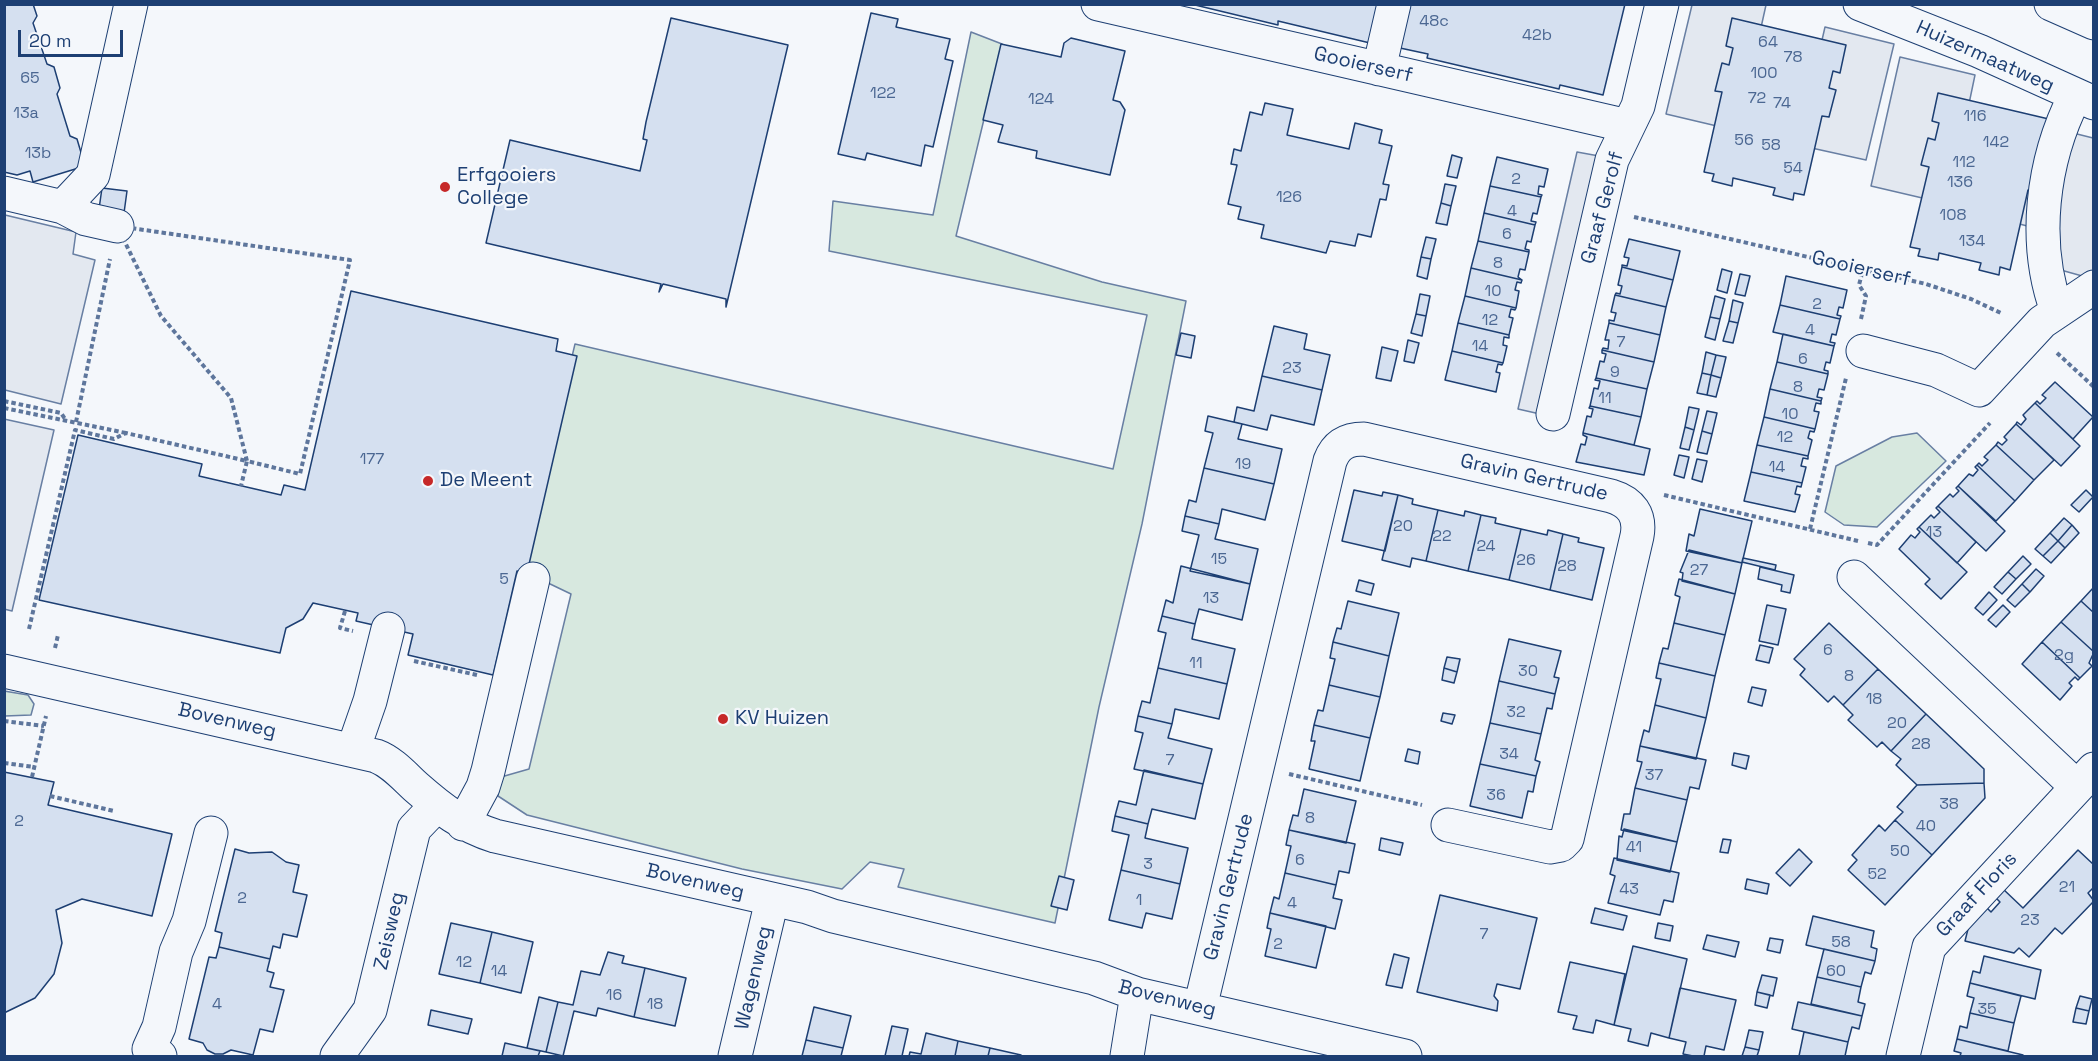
<!DOCTYPE html>
<html>
<head>
<meta charset="utf-8">
<style>
  body { margin:0 }
  #map { position:relative; width:2098px; height:1061px; overflow:hidden; background:#f4f7fb; font-family:"Space Grotesk",sans-serif }
  canvas { display:block }
  .frame { position:absolute; inset:0; border:6px solid #1d3f73; pointer-events:none }
  .scale { position:absolute; left:18px; top:30px; width:105px; height:27px; box-sizing:border-box; border:3px solid #1d3f73; border-top:0; padding-left:8px; font-size:18px; line-height:21px; white-space:nowrap; color:#1d3f73; -webkit-text-stroke:4px #f4f7fb; paint-order:stroke }
</style>
</head>
<body>
<div id="map">
<canvas width="2098" height="1061"></canvas>
<div class="frame"></div>
<div class="scale">20 m</div>
</div>
<script>
const g = document.querySelector('canvas').getContext('2d');
g.lineJoin = 'round';
function fillPath(path, color) { g.fillStyle = color; g.fill(path, 'evenodd'); }
function stroke(path, color, width, dash) { g.strokeStyle = color; g.lineWidth = width; g.lineCap = dash ? 'butt' : 'round'; g.setLineDash(dash || []); g.stroke(path); }
function label(font, color, halo, rows, align = 'center') {
  g.font = font + ' "Space Grotesk",sans-serif'; g.lineWidth = 4.5; g.setLineDash([]); g.textBaseline = 'middle'; g.strokeStyle = halo; g.fillStyle = color; for (const [text, x, y, turn = 0] of rows) {
    g.save(); g.translate(x, y); g.rotate((+turn || 0) * Math.PI / 180); g.textAlign = isNaN(turn) ? turn : align; if (halo) g.strokeText(text, 0, 0); g.fillText(text, 0, 0); g.restore();
  }
}
const green = new Path2D(`
  M971,32L1002,44L956,236L1102,282L1186,301L1142,524L1099,707L1055,923L898,887L904,869L870,862L842,889L742,869L527,815L498,796L501,777L529,769L571,594L521,570L575,344L1113,469L1147,315L829,251L833,201L933,215Z
  M1917,433L1946,461L1877,527L1844,525L1825,512L1836,466L1892,437Z
  M4,691L28,695L34,704L31,715L5,716Z`);
fillPath(green, '#d7e8df');
stroke(green, '#687fa3', 1.5);
const parking = new Path2D(`
  M1692,5H1766L1738,131L1666,114Z
  M1825,27L1894,44L1866,160L1798,145Z
  M1900,57L1975,75L1948,204L1871,186Z
  M2033,123L2093,138V279L2032,262L2031,227L2012,222Z
  M1577,152L1599,156L1540,414L1518,409Z
  M5,215L76,232L73,254L95,260L61,404L5,390Z
  M4,419L54,430L12,611L4,609Z`);
fillPath(parking, '#e3e8f0');
stroke(parking, '#687fa3', 1.5);
const building = new Path2D(`
  M4,4H33L37,16L33,23L47,64L54,67L60,88L57,94L70,136L77,139L85,166L33,182L30,171L17,175L4,172Z
  M1191,4H1379L1370,43L1278,21V25Z
  M1410,4H1625L1603,95L1560,85L1559,89L1427,58L1428,54L1400,48Z
  M871,13L898,19L896,27L950,39L945,59L953,61L933,147L925,145L921,166L867,153L865,160L838,154Z
  M671,18L788,45L726,307V299L663,284L659,292L661,284L486,243L510,140L640,171L647,140L643,139L646,122Z
  M1732,18L1846,45L1840,73L1833,71L1829,88L1836,90L1829,117L1822,116L1804,195L1794,193L1793,200L1773,195L1775,188L1733,178L1732,186L1712,181L1714,174L1704,172L1722,92L1715,91L1722,63L1729,65L1733,48L1726,46Z
  M1071,38L1125,51L1113,100L1120,102L1125,110L1110,175L1036,158L1037,151L998,142L1003,125L983,120L1001,44L1061,57L1064,43Z
  M1938,93L2053,120L2036,192L2028,190L2010,270L2000,267L1999,275L1979,270L1981,263L1939,253L1938,260L1918,256L1920,249L1910,247L1929,167L1921,165L1928,138L1935,140L1939,123L1932,121Z
  M1265,103L1293,109L1287,135L1349,149L1355,123L1382,130L1379,143L1392,146L1383,184L1389,185L1386,200L1380,199L1371,237L1358,234L1355,246L1330,241L1326,253L1261,238L1264,225L1238,219L1241,207L1228,204L1237,165L1231,164L1234,149L1241,151L1250,112L1262,115Z
  M1452,155L1462,158L1457,178L1447,176Z
  M1497,157L1548,169L1544,187L1539,186L1538,194L1542,195L1541,197L1490,186Z
  M1445,184L1456,186L1451,206L1441,203Z
  M1490,186L1541,197L1537,214L1533,213L1531,221L1536,222L1535,225L1484,213Z
  M102,188L127,191L124,213L99,209Z
  M1441,203L1451,206L1447,225L1436,223Z
  M1484,213L1535,225L1531,242L1527,241L1525,249L1529,250V252L1478,241Z
  M1426,237L1436,239L1431,259L1421,257Z
  M1629,239L1680,251L1673,280L1622,267V265L1627,266L1629,258L1624,257Z
  M1478,241L1529,252L1525,270L1520,269L1518,277L1522,280L1471,268Z
  M1421,257L1431,259L1427,279L1417,276Z
  M1622,267L1673,280L1666,307L1615,295L1616,293L1620,294L1622,286L1618,285Z
  M1471,268L1522,280L1521,283L1517,282L1515,290L1519,291L1516,308L1465,296Z
  M1722,269L1732,272L1727,293L1717,290Z
  M1740,274L1750,276L1745,296L1735,294Z
  M1786,276L1847,290L1843,308L1839,307L1837,315L1841,316L1840,319L1780,305Z
  M351,291L558,339L556,351L577,356L527,573L517,571L493,675L408,655L413,634L356,621L358,613L313,603L303,619L286,628L280,653L39,600L78,435L202,464L199,476L281,495L284,485L305,490Z
  M1420,294L1430,296L1426,316L1416,314Z
  M1615,295L1666,307L1660,335L1609,323V320L1614,321L1616,313L1611,312Z
  M1465,296L1516,308L1515,310L1511,309L1509,317L1513,318L1509,335L1458,323Z
  M1715,296L1725,299L1720,319L1710,317Z
  M1733,300L1743,303L1738,323L1729,321Z
  M1780,305L1840,319L1836,335L1832,334L1830,342L1835,343L1834,346L1773,332Z
  M1416,314L1426,316L1422,336L1411,333Z
  M1710,317L1720,319L1715,340L1705,337Z
  M1729,321L1738,323L1733,343L1723,341Z
  M1458,323L1509,335V338L1504,337L1503,345L1507,346L1503,363L1452,351Z
  M1609,323L1660,335L1654,362L1602,350L1603,348L1608,349L1609,340H1605Z
  M1274,326L1307,334L1304,349L1330,355L1322,390L1262,376Z
  M1181,333L1195,336L1191,358L1176,355Z
  M1783,334L1834,346L1830,363L1826,362L1824,370L1828,371V374L1777,362Z
  M1408,340L1419,343L1414,363L1404,361Z
  M1382,347L1398,351L1391,381L1376,378Z
  M1602,350L1654,362L1647,389L1596,378L1600,361L1604,362L1606,354L1602,353Z
  M1452,351L1503,363L1502,365L1498,364L1496,372L1500,373L1496,392L1445,380Z
  M1706,352L1716,355L1711,375L1702,373Z
  M1716,355L1726,357L1721,378L1711,375Z
  M1777,362L1828,374L1824,390L1819,389L1817,397L1822,398L1821,401L1770,389Z
  M1702,373L1711,375L1707,395L1697,393Z
  M1711,375L1721,378L1716,397L1707,395Z
  M1262,376L1322,390L1314,425L1271,415L1267,430L1234,422L1237,407L1254,411Z
  M1596,378L1647,389L1641,417L1590,406L1594,388L1598,389L1600,381L1595,380Z
  M2055,382L2093,417L2073,439L2035,403L2037,401L2040,404L2046,398L2042,395Z
  M1770,389L1821,401V404L1816,403L1814,411L1819,412L1815,429L1764,417Z
  M2035,403L2080,446L2061,466L2016,424L2017,422L2021,425L2026,419L2023,415Z
  M1590,406L1641,417L1634,445L1583,433L1587,416L1591,417L1593,409L1589,408Z
  M1689,407L1699,409L1694,430L1685,427Z
  M1707,411L1717,413L1712,434L1702,431Z
  M1208,416L1242,424L1238,439L1282,449L1274,484L1204,468L1213,433L1205,431Z
  M1764,417L1815,429L1814,432L1810,431L1808,438L1812,440L1808,456L1757,445Z
  M2016,424L2054,460L2034,480L1996,445L1998,442L2002,445L2007,440L2004,437Z
  M1685,427L1694,430L1689,450L1680,448Z
  M1702,431L1712,434L1707,454L1697,452Z
  M1583,433L1650,449L1644,475L1576,462L1581,444L1585,445L1587,437L1583,435Z
  M1757,445L1808,456V459L1803,458L1801,466L1806,467L1802,483L1751,472Z
  M1996,445L2034,480L2015,501L1977,465L1979,463L1982,466L1988,460L1984,457Z
  M1679,455L1689,457L1684,478L1674,475Z
  M1697,459L1707,461L1702,482L1692,479Z
  M1977,465L2015,501L1996,521L1958,486L1969,474L1973,476L1978,470L1975,467Z
  M1204,468L1274,484L1265,520L1222,509L1219,524L1185,516L1189,500L1196,502Z
  M1751,472L1802,483L1801,487L1797,486L1795,494L1800,495L1795,512L1744,501Z
  M1958,486L2005,531L1986,551L1938,506L1950,494L1953,497L1959,491L1956,488Z
  M1354,490L1382,496L1383,492L1398,495L1385,551L1342,541Z
  M2086,490L2093,497L2079,512L2071,505Z
  M1398,495L1413,499L1412,504L1438,510L1426,561L1412,558L1410,567L1382,560Z
  M1938,506L1976,542L1957,563L1919,527L1931,515L1934,518L1940,512L1936,508Z
  M1700,509L1752,521L1742,563L1686,551L1689,534L1694,536Z
  M1438,510L1464,516L1465,511L1481,515L1468,571L1426,561Z
  M1481,515L1496,518L1495,523L1521,529L1509,580L1468,571Z
  M1185,516L1219,524L1215,539L1258,549L1250,584L1190,571L1199,535L1182,531Z
  M2064,518L2072,525L2058,541L2050,533Z
  M2072,525L2079,533L2065,548L2058,541Z
  M1919,527L1967,572L1941,599L1925,584L1930,579L1899,549L1911,535L1915,538L1920,532L1917,529Z
  M1521,529L1547,535L1548,530L1563,534L1550,590L1509,580Z
  M2050,533L2058,541L2043,556L2035,549Z
  M1563,534L1579,538L1578,542L1604,548L1592,600L1550,590Z
  M2058,541L2065,548L2051,563L2043,556Z
  M1689,550L1742,563L1735,594L1682,581L1683,573L1680,572Z
  M2023,556L2031,564L2016,579L2008,572Z
  M1743,558L1776,565L1775,570L1742,562Z
  M1181,566L1250,584L1242,620L1199,609L1195,624L1162,616L1166,600L1173,603Z
  M1760,567L1794,575L1790,593L1781,591L1782,585L1758,579Z
  M2036,569L2044,576L2030,592L2022,584Z
  M2008,572L2016,579L2002,594L1994,587Z
  M1679,579L1735,594L1725,635L1674,623L1680,597L1675,595Z
  M1359,580L1374,584L1371,595L1356,591Z
  M2022,584L2030,592L2015,607L2007,600Z
  M2094,587V613L2081,601Z
  M1989,592L1997,600L1983,615L1975,608Z
  M1348,601L1399,613L1389,656L1333,642L1337,628L1341,629Z
  M2081,601L2094,613V652L2061,622Z
  M1767,605L1786,609L1778,645L1759,641Z
  M2003,605L2010,612L1996,627L1988,620Z
  M1162,616L1195,624L1192,639L1235,649L1227,684L1158,668L1166,633L1158,631Z
  M2061,622L2094,652L2089,663L2092,666L2080,678L2042,642Z
  M1674,623L1725,635L1715,676L1659,663L1663,648L1668,649Z
  M1829,623L1878,669L1843,705L1834,696L1828,702L1800,675L1805,669L1794,659Z
  M1509,639L1561,651L1554,677L1559,678L1555,694L1499,681Z
  M1333,642L1389,656L1380,697L1329,685L1335,659L1330,658Z
  M2042,642L2080,678L2078,680L2075,677L2069,683L2072,686L2060,700L2022,664Z
  M1760,645L1773,648L1769,663L1756,660Z
  M1447,657L1460,659L1457,672L1444,668Z
  M1659,663L1715,676L1706,718L1655,705L1661,679L1656,678Z
  M1158,668L1227,684L1219,719L1175,709L1172,724L1138,716L1142,701L1150,703Z
  M1444,668L1457,672L1454,683L1442,680Z
  M1878,669L1926,714L1891,751L1882,742L1877,747L1848,720L1853,715L1843,705Z
  M1499,681L1555,694L1552,709L1547,708L1541,734L1490,723Z
  M1329,685L1380,697L1370,738L1314,725L1318,710L1323,711Z
  M1752,687L1766,690L1762,706L1748,702Z
  M1655,705L1706,718L1696,759L1640,746L1644,730L1649,732Z
  M1443,713L1455,715L1452,724L1441,721Z
  M1926,714L1984,769V783L1917,785L1896,765L1901,759L1891,751Z
  M1138,716L1172,724L1168,738L1212,749L1203,784L1134,769L1143,733L1135,731Z
  M1490,723L1541,734L1535,760L1540,762L1536,776L1480,764Z
  M1314,725L1370,738L1360,781L1309,769L1315,741H1311Z
  M1640,746L1706,760L1699,789L1690,787L1687,800L1635,788L1642,762L1637,761Z
  M1408,749L1420,752L1418,764L1405,761Z
  M1734,753L1749,756L1746,769L1732,765Z
  M1480,764L1536,776L1533,792L1528,791L1522,818L1470,806Z
  M1144,770L1203,784L1195,819L1152,809L1148,824L1115,816L1119,801L1136,805Z
  M4,772L54,782L48,805L172,834L152,916L82,899L56,910L62,943L54,974L35,998L4,1013Z
  M1984,783L1985,798L1932,855L1895,820L1903,812L1897,807L1917,785Z
  M1635,788L1687,800L1677,842L1621,830L1624,814H1630Z
  M1304,789L1356,801L1346,843L1289,830L1293,815L1298,816Z
  M1115,816L1148,824L1145,838L1188,848L1180,884L1121,870L1129,835L1112,831Z
  M1895,820L1932,855L1885,905L1848,870L1857,860L1852,855L1879,825L1885,831Z
  M1624,829L1677,842L1670,872L1617,860L1619,836L1622,837Z
  M1289,830L1355,844L1349,873L1339,871L1336,885L1285,873L1291,846L1286,845Z
  M1381,838L1403,843L1400,855L1379,850Z
  M1723,839L1731,840L1728,853L1720,852Z
  M235,849L249,853L272,852L286,862L299,865L293,892L307,895L297,937L283,934L280,948L273,946L270,959L219,947L222,933L215,931Z
  M1799,849L1812,862L1790,886L1776,873Z
  M2078,850L2094,865V887L2088,893L2094,901L2062,934L2055,928L2029,957L2019,948L2014,953L1965,941L1970,921L1985,906L1991,912L2000,902L1994,896L2002,888L2023,908Z
  M1614,858L1679,873L1673,902L1664,900L1660,915L1608,903L1615,876L1610,874Z
  M1121,870L1180,884L1172,919L1146,913L1142,928L1109,920Z
  M1285,873L1336,885L1333,898L1342,900L1335,929L1270,913L1274,897L1279,899Z
  M1059,876L1074,880L1067,910L1051,906Z
  M1747,879L1769,884L1767,894L1745,889Z
  M1440,895L1537,918L1520,989L1497,984L1494,996L1498,1001L1497,1011L1417,992Z
  M1595,908L1627,916L1623,930L1591,923Z
  M1270,913L1326,926L1316,968L1265,956L1271,929L1267,928Z
  M1813,916L1874,931L1871,947L1877,949L1875,961L1806,945Z
  M451,923L492,932L480,983L439,974Z
  M1658,923L1673,926L1670,941L1655,938Z
  M492,932L533,942L521,993L480,983Z
  M1707,935L1739,942L1735,957L1703,949Z
  M1770,938L1783,940L1780,953L1767,950Z
  M1633,946L1687,959L1669,1038L1651,1033L1648,1046L1628,1041L1631,1029L1614,1025Z
  M219,947L270,959L267,971L274,973L270,987L284,990L273,1032L260,1029L253,1055L231,1050L223,1054H215L207,1050L203,1043L189,1039L209,957L216,958Z
  M1824,949L1875,961L1871,974L1865,972L1861,987L1817,977Z
  M608,952L624,956L622,963L645,968L634,1017L598,1008L596,1016L574,1011L563,1056L546,1052L558,1002L573,1005L581,971L600,975Z
  M1394,954L1409,958L1402,988L1386,985Z
  M1984,956L2041,970L2035,999L1970,983L1973,971L1980,973Z
  M1570,962L1625,974L1614,1025L1596,1020L1593,1033L1573,1029L1577,1016L1558,1012Z
  M645,968L686,978L675,1026L634,1017Z
  M1762,975L1777,978L1773,996L1757,992Z
  M1817,977L1861,987L1858,1002L1865,1004L1862,1016L1811,1004Z
  M1970,983L2021,996L2014,1023L1970,1013L1974,998L1967,996Z
  M1680,988L1736,1000L1724,1050L1706,1046L1704,1056H1693L1683,1054L1686,1042L1669,1038Z
  M1757,992L1770,995L1767,1008L1755,1005Z
  M2080,996L2092,999L2089,1011L2076,1008Z
  M539,997L558,1002L546,1052L527,1048Z
  M1798,1002L1862,1016L1859,1029L1852,1027L1848,1042L1792,1029Z
  M814,1007L851,1016L843,1048L806,1040Z
  M2076,1008L2089,1011L2086,1024L2073,1022Z
  M431,1010L472,1019L468,1034L428,1025Z
  M1970,1013L2014,1023L2008,1051L1957,1039L1960,1026L1967,1028Z
  M892,1026L908,1029L902,1056H885Z
  M1749,1030L1763,1032L1759,1050L1745,1047Z
  M1804,1032L1848,1042L1845,1056H1799Z
  M926,1033L958,1041L955,1056H909L910,1052L921,1054Z
  M1957,1039L2023,1055V1056H1960L1961,1053L1954,1051Z
  M806,1040L843,1048L841,1056H802Z
  M958,1041L990,1048L988,1056H955Z
  M505,1043L540,1051L538,1056H502Z
  M1745,1047L1759,1050L1757,1056H1742Z
  M990,1048L1021,1055V1056H988Z`);
fillPath(building, '#d5e0f0');
stroke(building, '#1d3f73', 1.5);
const minor = new Path2D(`
  M1098,4L1628,126
  M1860,4L1979,51L2094,103
  M1379,69L1394,4
  M4,193L63,207L93,175L131,4
  M63,207L86,219L117,226
  M2057,311C2032,242 2042,161 2075,96
  M1863,351L1936,370L1979,390L2042,322L2094,287
  M1553,414L1612,160L1638,106L1662,4
  M1854,577L2077,787
  M4,671L376,756C392,762 404,776 416,787C441,809 463,826 495,836L807,907L833,916L1094,978L1137,994L1405,1056
  M353,750L370,701L388,629
  M463,824L483,787L488,771L533,579
  M1200,1008L1330,461C1336,445 1346,439 1364,439L1611,496C1631,502 1641,515 1637,536L1567,839L1561,845L1550,847L1448,825
  M160,1056L149,1049L159,1027L176,952L189,921L211,833
  M337,1056L370,1010L414,829L437,805
  M735,1056L772,900
  M1127,1056L1137,994
  M1903,1056L1929,947L2094,769`);
const major = new Path2D(`
  M2051,4L2094,23`);
stroke(minor, '#1d3f73', 35);
stroke(major, '#1d3f73', 35);
stroke(new Path2D(`
  M1634,217L1926,284L1971,299L2003,314
  M117,226L350,260L300,474L247,461L231,398L161,316Z
  M1861,319L1866,296L1859,285L1863,270
  M2057,353L2094,387
  M4,401L61,413L65,419
  M4,408L126,433
  M76,422L110,259
  M1664,495L1858,541
  M1810,529L1846,378
  M1868,543L1877,545L1990,423
  M345,611L340,628L353,631
  M29,629L75,430L114,439L126,433L247,461L241,486
  M55,648L58,635
  M414,661L477,675
  M4,721L44,726
  M4,763L34,767
  M1289,774L1422,805
  M32,777L46,716
  M50,796L114,811`), '#5e769c', 4, [4.5, 3]);
stroke(minor, '#f4f7fb', 33);
stroke(major, '#f4f7fb', 33);
for (const [x, y, r, color] of [
  [445,187,6,"#c62828"],
  [428,481,6,"#c62828"],
  [723,719,6,"#c62828"]
]) { const dot = new Path2D(); dot.arc(x, y, r, 0, 2 * Math.PI); g.fillStyle = color; g.fill(dot); stroke(dot, '#f4f7fb', 2); }
label('16px', '#4b6792', null, [
  ["48c",1434,22],
  ["42b",1537,36],
  ["64",1768,43],
  ["78",1793,58],
  ["100",1764,74],
  ["65",30,79],
  ["122",883,94],
  ["72",1757,99],
  ["124",1041,100],
  ["74",1782,104],
  ["13a",26,114],
  ["116",1975,117],
  ["56",1744,141],
  ["142",1996,143],
  ["58",1771,146],
  ["13b",38,154],
  ["112",1964,163],
  ["54",1793,169],
  ["2",1516,180],
  ["136",1960,183],
  ["126",1289,198],
  ["4",1512,212],
  ["108",1953,216],
  ["6",1507,235],
  ["134",1972,242],
  ["8",1498,264],
  ["10",1493,292],
  ["2",1817,305],
  ["12",1490,321],
  ["4",1810,331],
  ["7",1621,343],
  ["14",1480,347],
  ["6",1803,360],
  ["23",1292,369],
  ["9",1615,373],
  ["8",1798,388],
  ["11",1605,399],
  ["10",1790,415],
  ["12",1785,438],
  ["177",372,460],
  ["19",1243,465],
  ["14",1777,468],
  ["20",1403,527],
  ["13",1934,533],
  ["22",1442,537],
  ["24",1486,547],
  ["15",1219,560],
  ["26",1526,561],
  ["28",1567,567],
  ["27",1699,571],
  ["5",504,580],
  ["13",1211,599],
  ["6",1828,651],
  ["2g",2064,656],
  ["11",1196,664],
  ["30",1528,672],
  ["8",1849,677],
  ["18",1874,700],
  ["32",1516,713],
  ["20",1897,724],
  ["28",1921,745],
  ["34",1509,755],
  ["7",1170,761],
  ["37",1654,776],
  ["36",1496,796],
  ["38",1949,805],
  ["8",1310,819],
  ["2",19,822],
  ["40",1926,827],
  ["41",1634,848],
  ["50",1900,852],
  ["6",1300,861],
  ["3",1148,865],
  ["52",1877,875],
  ["21",2067,888],
  ["43",1629,890],
  ["2",242,899],
  ["1",1139,901],
  ["4",1292,904],
  ["23",2030,921],
  ["7",1484,935],
  ["58",1841,943],
  ["2",1278,945],
  ["12",464,963],
  ["14",499,972],
  ["60",1836,972],
  ["16",614,996],
  ["4",217,1005],
  ["18",655,1005],
  ["35",1987,1010]
]);
label('20px', '#1d3f73', '#f4f7fb', [
  ["Huizermaatweg",1985,57,24],
  ["Gooierserf",1363,65,13],
  ["Graaf Gerolf",1603,208,-75],
  ["Gooierserf",1861,269,13],
  ["Gravin Gertrude",1534,478,13],
  ["Bovenweg",227,721,13],
  ["Bovenweg",695,882,13],
  ["Gravin Gertrude",1229,887,-76],
  ["Graaf Floris",1977,895,-47],
  ["Zeisweg",390,931,-77],
  ["Wagenweg",754,978,-77],
  ["Bovenweg",1167,999,14]
]);
label('20px', '#1d3f73', '#f4f7fb', [
  ["Erfgooiers",457,176],
  ["College",457,199],
  ["De Meent",440,481],
  ["KV Huizen",735,719]
], 'left');
</script>
</body>
</html>
